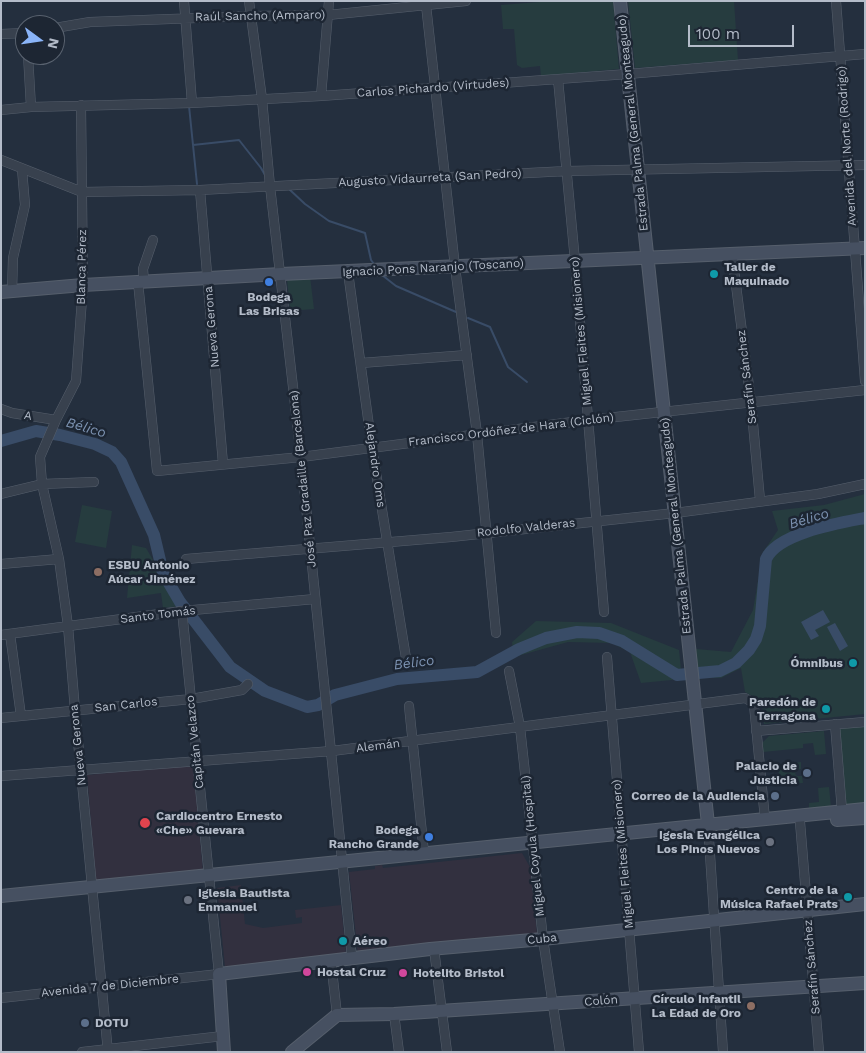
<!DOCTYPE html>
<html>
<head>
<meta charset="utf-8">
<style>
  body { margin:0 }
  #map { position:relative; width:866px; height:1053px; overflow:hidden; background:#242f3e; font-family:"Work Sans",sans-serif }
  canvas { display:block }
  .frame { position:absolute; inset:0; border:2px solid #b4bcc9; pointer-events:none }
  .north { position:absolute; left:15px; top:15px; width:50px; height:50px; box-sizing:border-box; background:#1d2633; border:1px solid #59626f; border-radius:50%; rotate:104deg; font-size:14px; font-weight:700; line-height:20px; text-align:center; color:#b4bcc9 }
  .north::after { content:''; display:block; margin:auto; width:18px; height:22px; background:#8ab4f8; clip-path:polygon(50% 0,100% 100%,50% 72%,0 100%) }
  .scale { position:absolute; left:688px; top:25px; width:106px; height:22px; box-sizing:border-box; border:2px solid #b4bcc9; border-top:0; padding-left:6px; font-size:15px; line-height:18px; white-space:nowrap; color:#b4bcc9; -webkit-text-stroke:4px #1d2633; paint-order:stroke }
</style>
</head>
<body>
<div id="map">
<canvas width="866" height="1053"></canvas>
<div class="frame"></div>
<div class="north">N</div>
<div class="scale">100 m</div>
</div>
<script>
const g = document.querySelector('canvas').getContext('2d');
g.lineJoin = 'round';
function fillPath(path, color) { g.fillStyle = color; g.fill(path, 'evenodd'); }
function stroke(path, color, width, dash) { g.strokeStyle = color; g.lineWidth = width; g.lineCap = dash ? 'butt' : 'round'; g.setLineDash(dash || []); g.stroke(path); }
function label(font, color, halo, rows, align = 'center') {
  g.font = font + ' "Work Sans",sans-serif'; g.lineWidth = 5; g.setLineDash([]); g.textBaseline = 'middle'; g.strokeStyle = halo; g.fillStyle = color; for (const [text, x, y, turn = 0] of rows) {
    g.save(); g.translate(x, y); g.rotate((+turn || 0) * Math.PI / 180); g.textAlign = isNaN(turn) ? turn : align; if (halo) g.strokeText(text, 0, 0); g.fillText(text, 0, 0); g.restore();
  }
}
fillPath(new Path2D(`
  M193,765L203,871L96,882L87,775Z
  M522,853L530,867L537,934L358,955L349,872L375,869V866L382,865L383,868Z
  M241,885L245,924L263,928L302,923V917L296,918L295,910L341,905L346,954L225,967L217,888Z`), '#32303f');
fillPath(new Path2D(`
  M552,1H613L619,69L541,76L540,66L522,68L517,65L514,29H503L501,5Z
  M628,1H734L738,60L635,68Z
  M310,276L314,309L290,311L287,279Z
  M865,494V714L764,724L761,701L745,692L741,668L721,678L698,677L696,649L731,652L753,610L763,552L778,530L772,511L824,505Z
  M82,505L112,511L106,548L75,542Z
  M132,545L146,548L180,606L163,608L161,593L127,598Z
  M536,621L611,623L679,650L682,679L641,683L630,652L612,643L568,642L514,657L512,642Z
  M865,724V807L846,808L838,727Z
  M824,731L826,754L815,755L813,743L803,744V748L763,752L762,743L769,736Z
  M801,762V769L797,770L795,774L797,776H802L803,783L780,785L778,765Z
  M829,787L831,807L809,809V803L819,802L818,788Z`), '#263c3f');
fillPath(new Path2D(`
  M823,610L830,622L815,630L819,636L811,640L801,622Z
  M835,623L848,646L840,651L827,627Z`), '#394c67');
stroke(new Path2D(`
  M189,106L197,184
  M193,145L239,140L261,168L265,175
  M289,189L305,204L329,221L365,233L371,260L374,264
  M382,275L396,286L456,312
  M468,318L490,327L508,367L527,382`), '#394c67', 2);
stroke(new Path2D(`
  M1,441L36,431L60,435L95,444L112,452L121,462L154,535L163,573L180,602L230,667L265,691L307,707L318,705L335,695L397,679L477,672L519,649L546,638L577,632L599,633L622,641L677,675L720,671L736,663L749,650L756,639L760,626L766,559C778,533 839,523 865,518`), '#394c67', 12);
const street = new Path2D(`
  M184,1L192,103
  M249,1L262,99L270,186L301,457L352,958
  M836,1L865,381
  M426,5L455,267L477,434L496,633
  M55,28L90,22L251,16L328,15L466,1
  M1,34L25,33
  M28,55L31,107
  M558,79L575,261L604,612
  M321,96L329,1
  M81,105L83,285L76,381L56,420L40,457L42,484L59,559L68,626L75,710L108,1052
  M1,110L31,107L192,103L321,96L628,74L865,54
  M1,160L82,192L200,190L567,171L865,165
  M200,190L223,464
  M732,254L751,402L760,500
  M348,272L372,448L406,658
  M138,282L157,471L301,457L588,420L865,390
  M144,282L143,269L153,240
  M12,292L13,258L25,205L22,169
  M361,363L467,355
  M1,409L12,413L56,420
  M1,494L42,484L94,482
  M186,559L451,537L675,513L818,494L865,484
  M1,564L59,559
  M10,634L21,716
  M1,635L182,611L315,599
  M607,657L639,1052
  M509,671L520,727L543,939L560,1052
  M409,706L424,853
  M1,718L191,699L242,690L248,684
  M835,724L842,811
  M756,731L865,722
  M1,776L332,751L745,698L752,702L754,705L765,819
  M800,822L819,1052
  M708,824L723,1052
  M434,949L447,1052
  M331,961L337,1015
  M1,998L219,974L182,611
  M394,1014L399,1052
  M82,1052L223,1036`);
const secondary = new Path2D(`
  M620,1L708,824
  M1,292L83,285L281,274L865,248
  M837,820L865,818
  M1,896L865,809
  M224,1052L219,974L430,949L543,939L865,904
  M292,1052L337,1015L394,1014L865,983`);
stroke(street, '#565f6c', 10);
stroke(secondary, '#565f6c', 14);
stroke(street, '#38414e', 9);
stroke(secondary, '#465061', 12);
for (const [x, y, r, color] of [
  [714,274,5,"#0f9aa8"],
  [269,282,5,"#3f7fe0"],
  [98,572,5,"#8d6e63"],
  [853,663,5,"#0f9aa8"],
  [826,709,5,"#0f9aa8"],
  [807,773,5,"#5c6f8a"],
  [775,796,5,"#5c6f8a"],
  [145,823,6,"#e0444e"],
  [429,837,5,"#3f7fe0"],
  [770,842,5,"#6b7280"],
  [848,897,5,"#0f9aa8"],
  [188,900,5,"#6b7280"],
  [343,941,5,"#0f9aa8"],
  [307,972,5,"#d1479c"],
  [403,973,5,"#d1479c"],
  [751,1006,5,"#8d6e63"],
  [85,1023,5,"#5c6f8a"]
]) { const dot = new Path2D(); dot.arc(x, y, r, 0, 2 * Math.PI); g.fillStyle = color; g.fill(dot); stroke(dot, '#1d2633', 2); }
label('12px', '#b4bcc9', '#1d2633', [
  ["Raúl Sancho (Amparo)",260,16,-1],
  ["Carlos Pichardo (Virtudes)",433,88,-4],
  ["Estrada Palma (General Monteagudo)",633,123,-96],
  ["Avenida del Norte (Rodrigo)",847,146,-94],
  ["Augusto Vidaurreta (San Pedro)",430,178,-3],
  ["Blanca Pérez",82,267,-89],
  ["Ignacio Pons Naranjo (Toscano)",433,268,-3],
  ["Nueva Gerona",212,327,-95],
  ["Miguel Fleites (Misionero)",581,331,-95],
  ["Serafín Sánchez",747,377,-97],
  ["A",28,416,9],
  ["Francisco Ordóñez de Hara (Ciclón)",511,430,-7],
  ["Alejandro Oms",375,465,82],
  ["José Paz Gradaille (Barcelona)",303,479,-96],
  ["Estrada Palma (General Monteagudo)",676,526,-96],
  ["Rodolfo Valderas",526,528,-6],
  ["Santo Tomás",158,615,-7],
  ["San Carlos",126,705,-6],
  ["Capitán Velazco",195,742,-96],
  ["Nueva Gerona",78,745,-96],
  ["Alemán",378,746,-7],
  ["Miguel Coyula (Hospital)",533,846,-96],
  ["Miguel Fleites (Misionero)",623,854,-95],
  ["Cuba",542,939,-6],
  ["Serafín Sánchez",812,967,-95],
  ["Avenida 7 de Diciembre",110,986,-6],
  ["Colón",601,1001,-4]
]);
label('bold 12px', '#b4bcc9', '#1d2633', [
  ["Taller de",724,267],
  ["Maquinado",724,281],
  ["Bodega",269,297,"center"],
  ["Las Brisas",269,311,"center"],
  ["ESBU Antonio",108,565],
  ["Aúcar Jiménez",108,579],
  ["Ómnibus",843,663,"right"],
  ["Paredón de",816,702,"right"],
  ["Terragona",816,716,"right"],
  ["Palacio de",797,766,"right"],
  ["Justicia",797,780,"right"],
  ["Correo de la Audiencia",765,796,"right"],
  ["Cardiocentro Ernesto",156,816],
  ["«Che» Guevara",156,830],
  ["Bodega",419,830,"right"],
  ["Rancho Grande",419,844,"right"],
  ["Igesia Evangélica",760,835,"right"],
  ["Los Pinos Nuevos",760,849,"right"],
  ["Centro de la",838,890,"right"],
  ["Música Rafael Prats",838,904,"right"],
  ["Iglesia Bautista",198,893],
  ["Enmanuel",198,907],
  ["Aéreo",353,941],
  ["Hostal Cruz",317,972],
  ["Hotelito Bristol",413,973],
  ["Círculo Infantil",741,999,"right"],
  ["La Edad de Oro",741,1013,"right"],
  ["DOTU",95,1023]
], 'left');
label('italic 14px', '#7c92b1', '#1d2633', [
  ["Bélico",86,428,16],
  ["Bélico",809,519,-17],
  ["Bélico",414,663,-7]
]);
</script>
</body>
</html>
